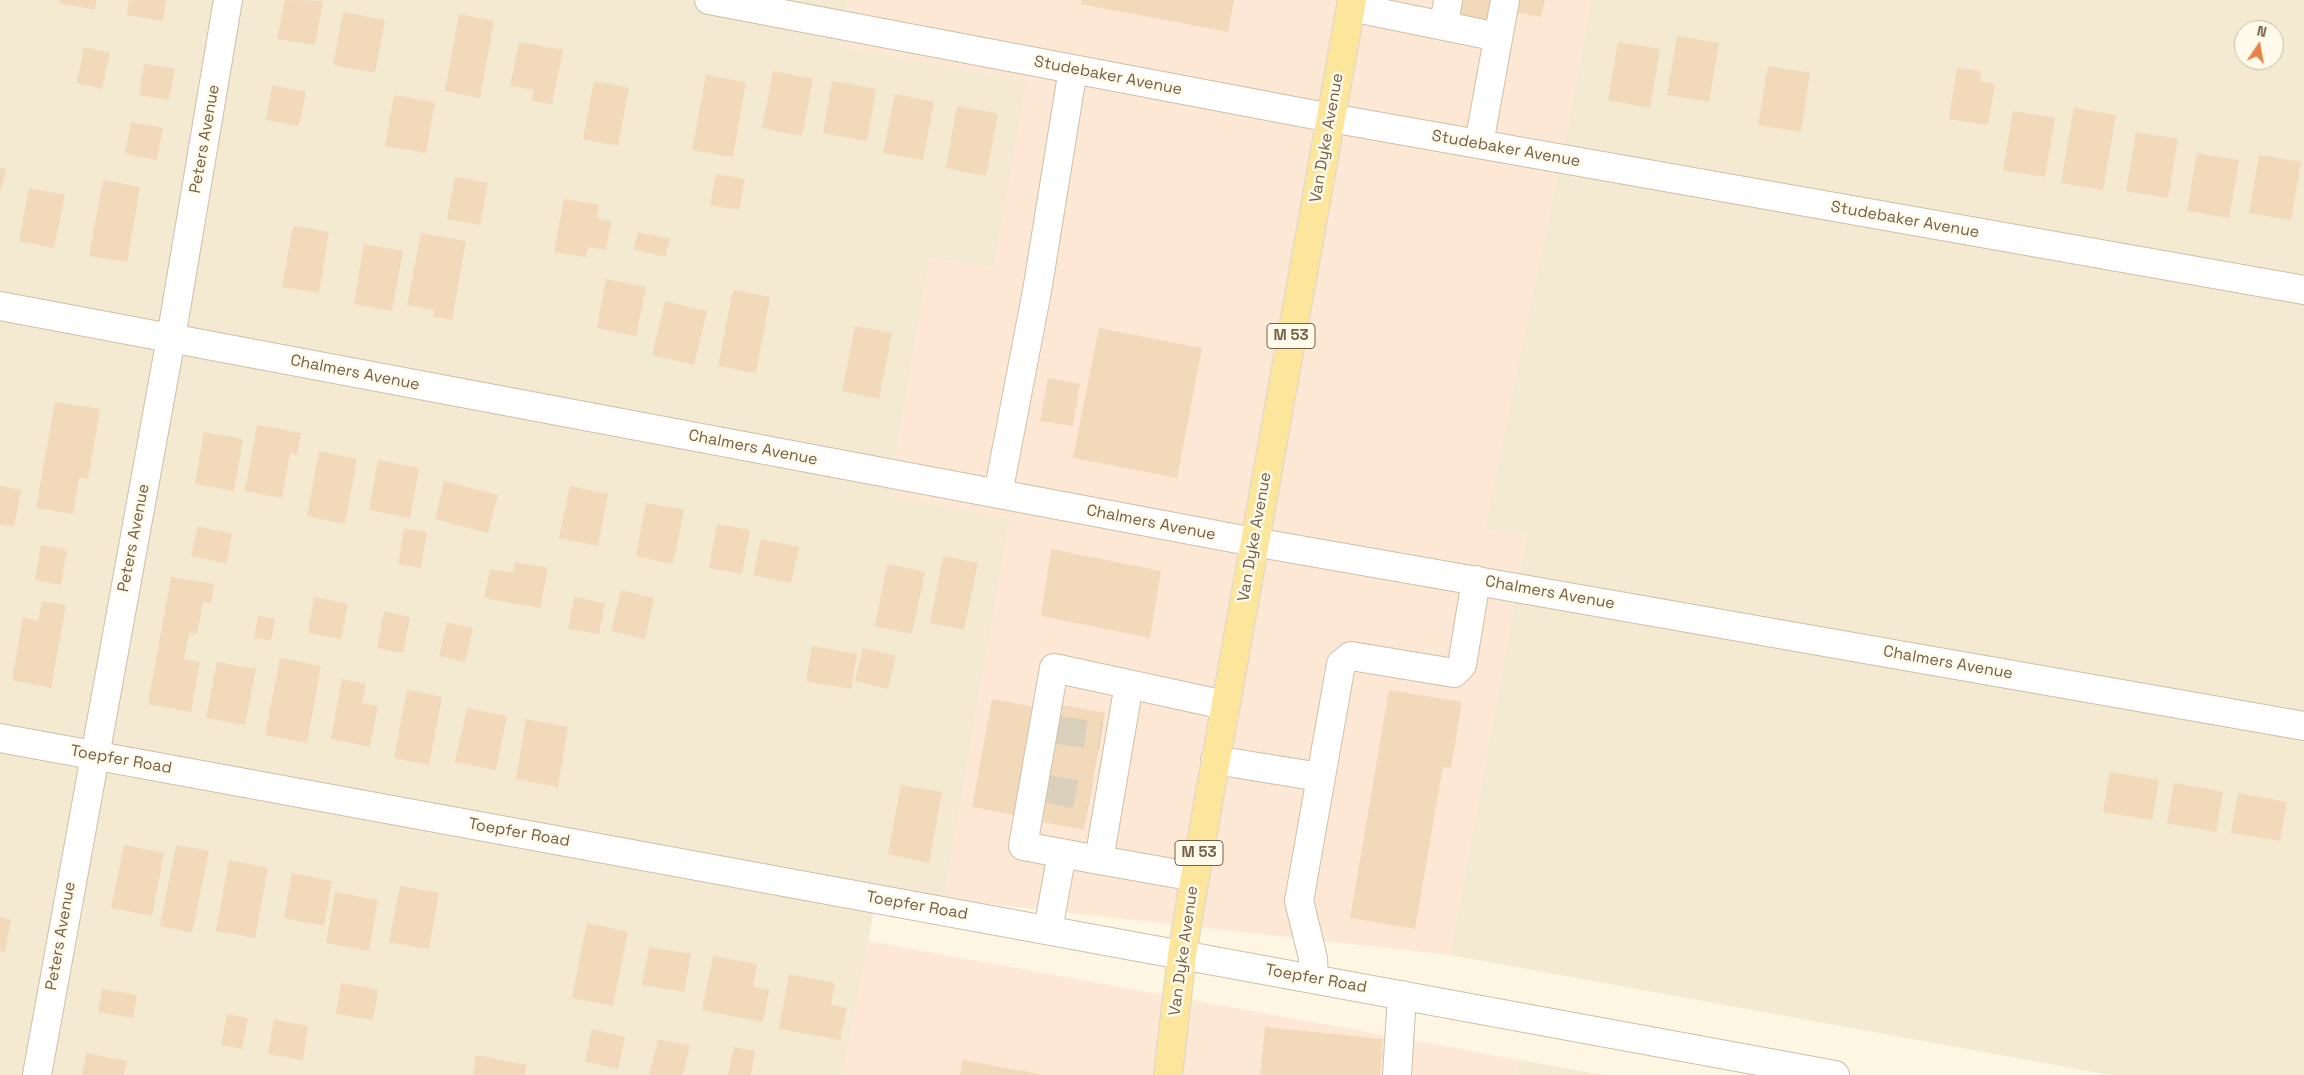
<!DOCTYPE html>
<html>
<head>
<meta charset="utf-8">
<style>
  body { margin:0 }
  #map { position:relative; width:2304px; height:1075px; overflow:hidden; background:#fcf6e3; font-family:"Space Grotesk",sans-serif }
  canvas { display:block }
  .north { position:absolute; left:2234px; top:20px; width:50px; height:50px; box-sizing:border-box; background:#fffae9; border:1px solid #c7bca9; border-radius:50%; rotate:12deg; font-size:14px; font-weight:700; line-height:20px; text-align:center; color:#745f49 }
  .north::after { content:''; display:block; margin:auto; width:18px; height:22px; background:#e68447; clip-path:polygon(50% 0,100% 100%,50% 72%,0 100%) }
</style>
</head>
<body>
<div id="map">
<canvas width="2304" height="1075"></canvas>
<div class="north">N</div>
</div>
<script>
const g = document.querySelector('canvas').getContext('2d');
g.lineJoin = 'round';
function fillPath(path, color) { g.fillStyle = color; g.fill(path, 'evenodd'); }
function stroke(path, color, width, dash) { g.strokeStyle = color; g.lineWidth = width; g.lineCap = dash ? 'butt' : 'round'; g.setLineDash(dash || []); g.stroke(path); }
function label(font, color, halo, rows, align = 'center') {
  g.font = font + ' "Space Grotesk",sans-serif'; g.lineWidth = 5; g.setLineDash([]); g.textBaseline = 'middle'; g.strokeStyle = halo; g.fillStyle = color; for (const [text, x, y, turn = 0] of rows) {
    g.save(); g.translate(x, y); g.rotate((+turn || 0) * Math.PI / 180); g.textAlign = isNaN(turn) ? turn : align; if (halo) g.strokeText(text, 0, 0); g.fillText(text, 0, 0); g.restore();
  }
}
fillPath(new Path2D(`
  M0,0H848L840,46L1027,81L994,268L930,258L889,495L1010,519L944,899L878,888L843,1075H0Z
  M1591,0H2304V1075H2110L1450,955L1527,535L1484,529L1569,121ZM2244,30H2274V60H2244Z
  M1520,1060L1603,1075H1516Z`), '#f4e9d1');
fillPath(new Path2D(`
  M848,0H1591L1569,121L1485,529L1527,535L1450,955L944,899L1010,519L889,496L930,258L994,268L1026,81L840,46Z
  M868,941L1520,1060L1516,1075H843Z`), '#fde8d6');
fillPath(new Path2D(`
  M60,0H96L95,10L59,3Z
  M129,0H166L163,21L127,15Z
  M285,0L323,1L315,45L277,39Z
  M1082,0H1234L1228,32L1081,4Z
  M1457,0H1496L1490,30L1452,22Z
  M1512,0H1545L1541,17L1510,11Z
  M343,12L385,20L375,73L333,65Z
  M459,14L494,21L480,98L445,91Z
  M1677,36L1719,43L1709,102L1667,95Z
  M519,42L563,50L552,104L532,101L534,90L510,86Z
  M1618,42L1660,49L1650,108L1608,100Z
  M84,47L110,53L102,89L77,83Z
  M144,64L175,69L169,100L139,95Z
  M1768,66L1810,73L1801,132L1758,125Z
  M1957,68L1981,71L1980,81L1995,84L1988,125L1949,119Z
  M773,71L813,79L802,136L762,128Z
  M706,75L746,82L733,157L692,150Z
  M594,81L629,88L618,146L583,139Z
  M832,81L876,89L867,141L823,133Z
  M272,85L306,92L299,126L266,120Z
  M895,94L934,102L923,160L883,153Z
  M394,95L435,102L426,153L385,146Z
  M957,106L998,114L986,176L946,168Z
  M2074,108L2116,115L2103,190L2061,183Z
  M2013,111L2055,118L2045,177L2003,170Z
  M131,122L163,128L157,160L125,154Z
  M2136,132L2178,139L2168,198L2126,191Z
  M2197,153L2239,160L2229,218L2187,211Z
  M2259,155L2301,162L2291,220L2249,213Z
  M0,168L6,169L1,190H0Z
  M716,174L745,179L739,210L710,205Z
  M455,177L488,183L480,225L447,219Z
  M103,180L140,187L127,262L89,256Z
  M29,188L65,195L54,248L19,241Z
  M564,199L599,205L597,218L611,221L606,250L588,247L586,257L554,252Z
  M293,226L329,232L319,293L282,287Z
  M638,232L670,239L665,257L634,249Z
  M421,233L466,241L452,320L433,317L435,310L407,305Z
  M364,244L403,251L392,311L354,304Z
  M606,279L646,287L636,336L597,328Z
  M733,290L770,297L756,373L718,366Z
  M665,301L707,311L694,365L652,355Z
  M855,326L892,333L879,399L842,391Z
  M1099,328L1202,348L1177,478L1073,458Z
  M1048,378L1080,384L1073,426L1040,421Z
  M55,402L100,409L88,479L79,478L73,514L36,508Z
  M257,425L301,433L297,455L290,453L282,498L245,491Z
  M204,432L243,439L234,491L195,484Z
  M319,451L357,459L345,524L307,516Z
  M378,460L419,468L410,518L369,510Z
  M444,481L498,495L488,533L435,519Z
  M0,486L21,490L14,527L0,524Z
  M570,486L608,494L598,546L559,538Z
  M646,503L684,510L673,564L636,556Z
  M717,524L750,530L742,574L709,568Z
  M198,526L232,534L226,564L191,556Z
  M404,529L427,532L421,568L398,564Z
  M761,539L799,547L791,583L753,575Z
  M41,545L67,550L61,585L35,580Z
  M1051,549L1161,571L1150,638L1041,616Z
  M943,556L978,563L964,630L930,623Z
  M515,562L548,568L540,608L484,598L490,569L513,573Z
  M887,564L925,572L912,634L875,626Z
  M171,577L214,584L211,603L203,602L197,634L189,633L184,659L200,662L191,712L148,704Z
  M621,590L654,598L645,639L611,631Z
  M314,597L348,604L341,639L308,633Z
  M574,597L605,603L599,634L568,629Z
  M42,601L66,605L51,688L12,680L23,617L38,621Z
  M384,611L410,617L403,653L377,648Z
  M258,616L275,619L271,641L254,638Z
  M447,622L473,628L465,662L439,656Z
  M812,646L857,654L851,689L806,681Z
  M863,648L896,656L888,689L855,681Z
  M280,658L321,666L307,743L265,735Z
  M217,662L256,669L245,725L206,718Z
  M342,679L366,684L362,703L378,706L370,747L331,739Z
  M407,690L442,697L429,765L394,758Z
  M1389,690L1462,702L1451,768L1443,767L1415,929L1350,918Z
  M992,699L1039,708L1020,816L972,807Z
  M1063,705L1105,713L1084,830L1042,822Z
  M467,708L507,716L496,770L455,762Z
  M526,719L568,727L558,787L516,779Z
  M2110,772L2159,780L2152,820L2103,812Z
  M2174,783L2223,792L2216,832L2167,823Z
  M901,785L942,792L929,863L888,854Z
  M2238,793L2287,802L2280,841L2231,833Z
  M124,845L164,853L152,916L111,908Z
  M176,845L209,851L192,933L160,926Z
  M229,860L268,868L255,938L216,931Z
  M292,873L332,881L324,926L284,918Z
  M400,886L439,893L429,949L389,942Z
  M335,892L378,900L369,951L326,943Z
  M0,917L11,920L5,952L0,951Z
  M587,923L628,932L613,1006L572,998Z
  M649,947L691,954L684,992L642,985Z
  M713,956L757,964L753,987L769,990L763,1022L702,1010Z
  M789,974L835,983L831,1005L847,1008L840,1040L779,1029Z
  M341,983L378,990L373,1020L336,1014Z
  M102,989L137,995L133,1018L98,1012Z
  M227,1014L248,1018L242,1049L221,1045Z
  M274,1020L308,1026L303,1060L268,1054Z
  M1265,1027L1383,1039L1380,1075H1260Z
  M592,1029L625,1037L618,1069L585,1061Z
  M658,1039L690,1046L683,1075H649Z
  M734,1047L755,1051L751,1075H728Z
  M86,1053L127,1061L124,1075H82Z
  M476,1055L527,1065L525,1075H473Z
  M963,1060L1039,1074V1075H960Z`), '#f2d9ba');
stroke(new Path2D(`
  M1058,730L1101,736
  M1048,789L1090,797`), '#dad0bc', 28, [28, 14]);
const minor = new Path2D(`
  M709,0L1331,118L2304,290
  M1351,7L1498,37
  M1444,26L1448,0
  M1479,144L1505,0
  M0,306L1254,542L2304,726
  M998,494L1037,291L1073,69
  M1129,684L1099,860L1023,846L1054,668L1225,705
  M0,738L1835,1075
  M1215,760L1320,777
  M1099,860L1195,877
  M1048,930L1062,853
  M1314,979L1313,958L1299,901L1341,664L1351,656L1454,673L1462,665L1476,580
  M37,1075L171,338L228,0
  M1397,1075L1402,995`);
const major = new Path2D(`
  M1168,1075L1182,955L1193,888L1352,0`);
stroke(minor, '#cdbfa9', 30);
stroke(major, '#dbd5d0', 30);
stroke(minor, '#fff', 28);
stroke(major, '#fbe69b', 28);
for (const [x, y, w] of [
  [1291,336,48],
  [1199,853,48]
]) { const box = new Path2D(); box.roundRect(x - w / 2, y - 12.5, w, 25, 4); g.fillStyle = '#fffae9'; g.fill(box); stroke(box, '#745f49', 1); }
label('bold 15px', '#745f49', null, [
  ["M 53",1291,336],
  ["M 53",1199,853]
]);
label('16px', '#745f49', '#fffae9', [
  ["Studebaker Avenue",1108,76,11],
  ["Van Dyke Avenue",1327,138,-80],
  ["Peters Avenue",205,139,-80],
  ["Studebaker Avenue",1506,149,10],
  ["Studebaker Avenue",1905,220,10],
  ["Chalmers Avenue",355,373,11],
  ["Chalmers Avenue",753,448,11],
  ["Chalmers Avenue",1151,523,11],
  ["Van Dyke Avenue",1255,537,-80],
  ["Peters Avenue",134,538,-79],
  ["Chalmers Avenue",1550,593,10],
  ["Chalmers Avenue",1948,663,10],
  ["Toepfer Road",121,760,10],
  ["Toepfer Road",519,833,10],
  ["Toepfer Road",917,906,10],
  ["Peters Avenue",61,936,-80],
  ["Van Dyke Avenue",1184,951,-82],
  ["Toepfer Road",1316,979,10]
]);
</script>
</body>
</html>
